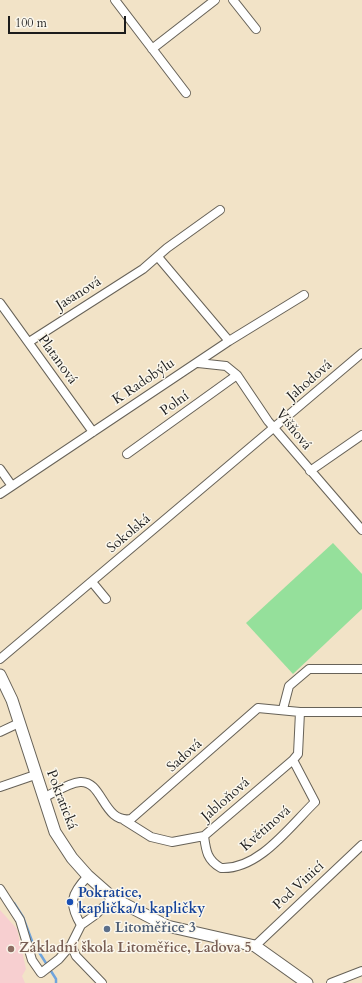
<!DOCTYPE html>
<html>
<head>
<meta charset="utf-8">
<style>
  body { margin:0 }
  #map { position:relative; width:362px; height:983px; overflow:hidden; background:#f2e3c7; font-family:Cardo,serif }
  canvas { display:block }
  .scale { position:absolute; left:8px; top:16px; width:118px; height:18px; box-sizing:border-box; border:2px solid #1c1c1c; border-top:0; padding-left:5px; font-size:12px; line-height:14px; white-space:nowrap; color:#1c1c1c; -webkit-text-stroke:3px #fbf7ec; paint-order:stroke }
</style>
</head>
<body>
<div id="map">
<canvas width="362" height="983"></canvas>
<div class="scale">100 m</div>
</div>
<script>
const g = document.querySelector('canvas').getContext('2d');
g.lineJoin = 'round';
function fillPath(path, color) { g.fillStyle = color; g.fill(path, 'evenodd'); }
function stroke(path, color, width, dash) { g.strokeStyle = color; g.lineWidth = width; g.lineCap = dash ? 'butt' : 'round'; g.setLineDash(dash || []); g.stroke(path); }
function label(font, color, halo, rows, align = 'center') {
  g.font = font + ' Cardo,serif'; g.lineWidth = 3; g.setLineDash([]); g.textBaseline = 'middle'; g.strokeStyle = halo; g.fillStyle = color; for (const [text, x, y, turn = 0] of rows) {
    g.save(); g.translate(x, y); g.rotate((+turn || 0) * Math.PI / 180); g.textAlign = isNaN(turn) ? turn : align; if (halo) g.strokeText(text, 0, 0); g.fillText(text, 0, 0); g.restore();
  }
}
fillPath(new Path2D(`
  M0,910L17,929L26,969L22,976L25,983H0Z`), '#f7cfd0');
fillPath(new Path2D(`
  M333,543L362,574V609L293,674L246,623Z`), '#95e09b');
stroke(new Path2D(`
  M14,903L23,917L32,941L56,979V983`), '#70a4dc', 2.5);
const street = new Path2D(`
  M115,0L186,93
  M233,0L256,29
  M152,49L215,0
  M158,257L229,341
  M0,303L93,432
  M29,342L143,269L167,248L220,210
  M198,363L226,366L237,375L268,421L362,530
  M127,454L237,375
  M0,469L12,486
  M310,471L362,435
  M0,494L229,341L304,295
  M92,582L106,599
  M0,659L362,353
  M283,709L289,686L309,669H362
  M0,732L19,723
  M0,787L35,775
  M43,798C54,793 68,783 80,782C103,780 103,824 131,819L258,708L300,712H362
  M124,820L151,837L172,842L204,836L293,760L298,754L300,712
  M204,836C206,851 207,860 221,868C259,870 290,826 315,802L293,760
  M0,889L20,920L32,960L41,973L59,959L71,945
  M81,925C68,903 71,894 88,876
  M255,946L362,845
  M102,983L76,956L71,945L81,925L95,915L113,898
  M331,983L362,971`);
const secondary = new Path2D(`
  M0,675L12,700L55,832L72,858L88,876L113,898L167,926L255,946L307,983`);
stroke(street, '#676258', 10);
stroke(secondary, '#676258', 13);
stroke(street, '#fff', 8);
stroke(secondary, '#fff', 11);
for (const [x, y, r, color] of [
  [70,902,4,"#1a4fb4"],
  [107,929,4,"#5c6f8a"],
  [11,949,4,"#8d6e63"]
]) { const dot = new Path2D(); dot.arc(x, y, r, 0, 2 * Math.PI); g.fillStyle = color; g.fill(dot); stroke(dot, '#fbf7ec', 1.5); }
label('14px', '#1c1c1c', '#fbf7ec', [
  ["Jasanová",79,294,-32],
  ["Platanová",57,360,54],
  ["Jahodová",310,381,-41],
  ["K Radobýlu",144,382,-34],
  ["Polní",175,404,-36],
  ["Višňová",293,430,51],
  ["Sokolská",129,534,-40],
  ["Sadová",185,756,-42],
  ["Pokratická",61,800,69],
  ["Jabloňová",226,800,-41],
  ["Květinová",266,829,-41],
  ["Pod Vinicí",299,886,-43]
]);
label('bold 14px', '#164399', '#fbf7ec', [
  ["Pokratice,",78,894],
  ["kaplička/u kapličky",78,910]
], 'left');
label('bold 14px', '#4e5e75', '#fbf7ec', [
  ["Litoměřice 3",115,929]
], 'left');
label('bold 14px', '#785e54', '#fbf7ec', [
  ["Základní škola Litoměřice, Ladova 5",19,949]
], 'left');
</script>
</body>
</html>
